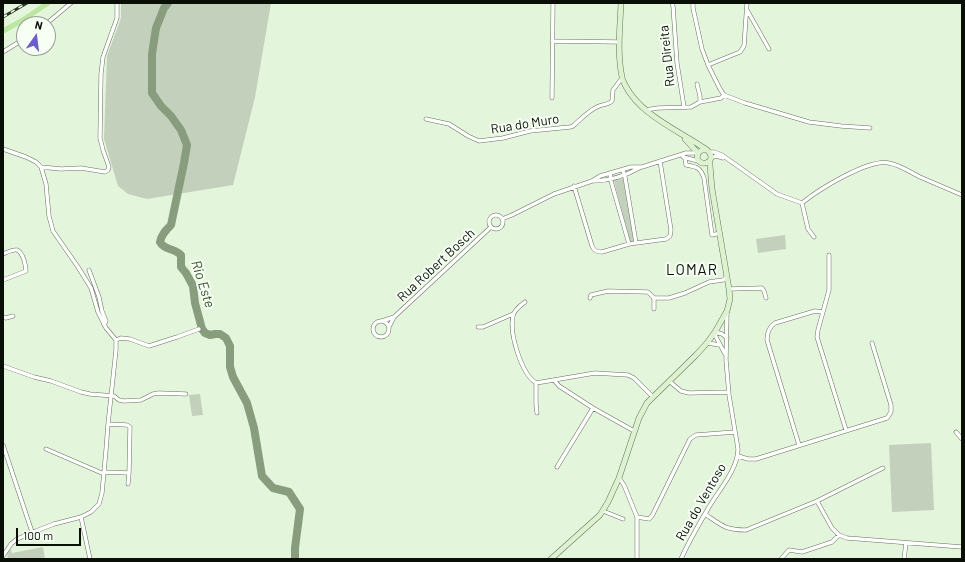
<!DOCTYPE html>
<html>
<head>
<meta charset="utf-8">
<style>
  body { margin:0 }
  #map { position:relative; width:965px; height:562px; overflow:hidden; background:#e3f5da; font-family:Barlow,sans-serif }
  canvas { display:block }
  .frame { position:absolute; inset:0; border:4px solid #090f07; pointer-events:none }
  .north { position:absolute; left:16px; top:16px; width:40px; height:40px; box-sizing:border-box; background:#f7fef4; border:1px solid #989e95; border-radius:50%; rotate:14deg; font-size:11px; font-weight:700; line-height:16px; text-align:center; color:#090f07 }
  .north::after { content:''; display:block; margin:auto; width:14px; height:18px; background:#6b5bd4; clip-path:polygon(50% 0,100% 100%,50% 72%,0 100%) }
  .scale { position:absolute; left:16px; top:528px; width:65px; height:18px; box-sizing:border-box; border:2px solid #090f07; border-top:0; padding-left:5px; font-size:12px; line-height:14px; white-space:nowrap; color:#090f07; -webkit-text-stroke:3px #f7fef4; paint-order:stroke }
</style>
</head>
<body>
<div id="map">
<canvas width="965" height="562"></canvas>
<div class="frame"></div>
<div class="north">N</div>
<div class="scale">100 m</div>
</div>
<script>
const g = document.querySelector('canvas').getContext('2d');
g.lineJoin = 'round';
function fillPath(path, color) { g.fillStyle = color; g.fill(path, 'evenodd'); }
function stroke(path, color, width, dash) { g.strokeStyle = color; g.lineWidth = width; g.lineCap = dash ? 'butt' : 'round'; g.setLineDash(dash || []); g.stroke(path); }
function label(font, color, halo, rows, align = 'center') {
  g.font = font + ' Barlow,sans-serif'; g.lineWidth = 4; g.setLineDash([]); g.textBaseline = 'middle'; g.strokeStyle = halo; g.fillStyle = color; for (const [text, x, y, turn = 0] of rows) {
    g.save(); g.translate(x, y); g.rotate((+turn || 0) * Math.PI / 180); g.textAlign = isNaN(turn) ? turn : align; if (halo) g.strokeText(text, 0, 0); g.fillText(text, 0, 0); g.restore();
  }
}
fillPath(new Path2D(`
  M121,3H271L255,97L233,185L147,199L128,194L118,186L104,139L107,56L121,18Z
  M623,178L634,241L630,242L614,181Z
  M785,235L786,249L758,253L756,239Z
  M200,394L203,415L192,416L189,395Z
  M931,443L934,510L892,512L889,445Z
  M43,547L45,559H8L7,553L11,549L12,553Z`), '#c3d1bc');
stroke(new Path2D(`
  M168,3L164,8L156,28L152,54V93L161,106L171,116L181,130L187,145L184,163L171,225C166,230 161,235 160,242C164,249 169,248 175,251C177,252 179,253 181,255V267L186,273L193,286L195,303L202,329L205,333L210,335L215,334H220L226,338L230,346V367L233,377L247,403L254,428L262,476L273,488L289,492L300,509L295,548V559`), '#889d7d', 8);
const minor = new Path2D(`
  M672,3L673,6L677,63L684,107
  M693,3V8L702,49L708,65L720,89L724,95L745,103L809,122L841,126L870,128
  M747,10L769,49
  M46,24L71,3
  M552,41L619,42
  M3,52L24,39
  M708,65L740,52L744,46L747,3
  M697,84L700,96V102
  M552,98L553,3
  M645,110L658,108L691,107L700,102L721,98L724,95
  M426,119L449,124L457,129L468,136L479,141L503,138L530,131L570,127L573,126C580,120 588,111 597,107C602,104 608,105 612,101L613,90L622,78
  M3,149L26,157L36,162L41,167L46,184L49,216L53,231L78,267L91,288L98,312L106,328L116,340V350L108,424L106,450L102,493L99,504L91,512L81,517L54,524L36,531L17,539L11,544L3,556
  M709,152H714L722,155L777,194L802,203
  M683,157L698,161
  M685,158L686,165C697,167 700,167 704,178L712,235L720,233
  M711,158L716,156L723,158
  M41,167L61,169L81,168L105,172L108,170L109,167L103,150L100,138L101,74L103,57L117,18V3
  M622,170L623,171L625,177L636,243
  M610,173L611,181L629,244
  M593,181C609,181 627,175 641,167
  M574,186L592,246C594,251 597,252 602,252L629,244L666,239L670,236L671,230L660,161
  M802,203C818,190 869,158 889,163C900,165 910,172 920,177C934,183 948,189 962,195
  M802,203L808,229L814,237
  M489 222a7 7 0 1 1 14 0a7 7 0 1 1-14 0Z
  M502,219L512,215L554,194L592,181L600,176L631,167H642L686,153H698
  M3,254C15,249 19,246 24,260C25,264 26,267 26,271L3,280
  M829,255V290L818,330L817,337L846,430
  M89,270L99,297L102,311L106,321L104,325
  M729,289L762,288L764,291L766,298
  M590,298L591,295L608,291L648,292L654,298
  M525,302C521,305 514,310 513,316C509,333 521,373 536,383
  M654,309V298H669L685,293L709,282L723,280L727,277
  M3,317L6,318L13,316
  M373 329a8 8 0 1 1 16 0a8 8 0 1 1-16 0Z
  M382,321L394,317
  M389,327L394,317L491,227
  M478,327H483L513,314
  M116,340L121,338L130,339L149,346L177,337L199,329
  M707,343L720,345
  M725,354L716,337L715,332L722,334L727,338
  M3,366L34,377L51,381L81,392L90,394L114,396L119,400L124,401L141,400L153,394L159,393L186,394
  M554,380L559,386L593,408L634,431
  M669,381L681,391L689,393L729,392
  M536,383L595,373L628,375L634,378L653,397
  M536,383V404L537,413
  M108,424L127,425L130,427L129,473
  M956,432L962,439
  M3,445L32,532
  M799,445L767,340C767,332 769,327 775,323L815,311L823,312
  M46,449L104,474
  M738,456L748,459H756L887,418L891,412V405L872,343
  M557,467L593,408
  M104,472L129,473L128,484
  M619,478L624,485L637,517V559
  M817,501L832,528L839,535L847,538L962,547
  M603,511L623,519
  M705,514C721,525 725,530 746,530L817,501L883,468
  M81,517L90,559
  M637,517L649,519L652,516L690,439L696,435L735,432
  M681,559C689,541 699,524 709,507C719,490 738,469 738,449L729,395L726,360L727,312
  M781,559L789,550L802,552L832,542L839,535
  M904,559L906,543`);
const secondary = new Path2D(`
  M621,3C620,27 617,53 622,77C622,80 624,82 625,85C640,114 675,129 701,146C704,148 709,150 710,154C714,161 705,165 700,162L697,159L698,153L702,150H707
  M685,139L698,153
  M551,559L600,515L608,502L619,478L639,418L647,403L696,355L707,343L715,332L727,311L730,299L729,289L712,189L710,165V160`);
const primary = new Path2D(`
  M3,31L23,20L48,3`);
stroke(minor, '#64745c', 4.5);
stroke(secondary, '#64745c', 6);
stroke(primary, '#fff', 6);
stroke(minor, '#fff', 3.5);
stroke(secondary, '#ddf3d0', 5);
stroke(primary, '#bbe8a0', 5.5);
const rail = new Path2D(`
  M3,17L27,3`);
stroke(rail, '#2c3429', 3);
stroke(rail, '#f7fef4', 1.5, [4.5]);
label('13px', '#090f07', '#f7fef4', [
  ["Rua Direita",667,56,-96],
  ["Rua do Muro",525,124,-9],
  ["Rua Robert Bosch",436,265,-43],
  ["Rua do Ventoso",701,502,-60]
]);
label('italic 14px', '#385626', '#f7fef4', [
  ["Rio Este",203,284,72]
]);
g.letterSpacing = '1px';
label('15px', '#090f07', '#f7fef4', [
  ["LOMAR",692,270]
]);
g.letterSpacing = '0px';
</script>
</body>
</html>
